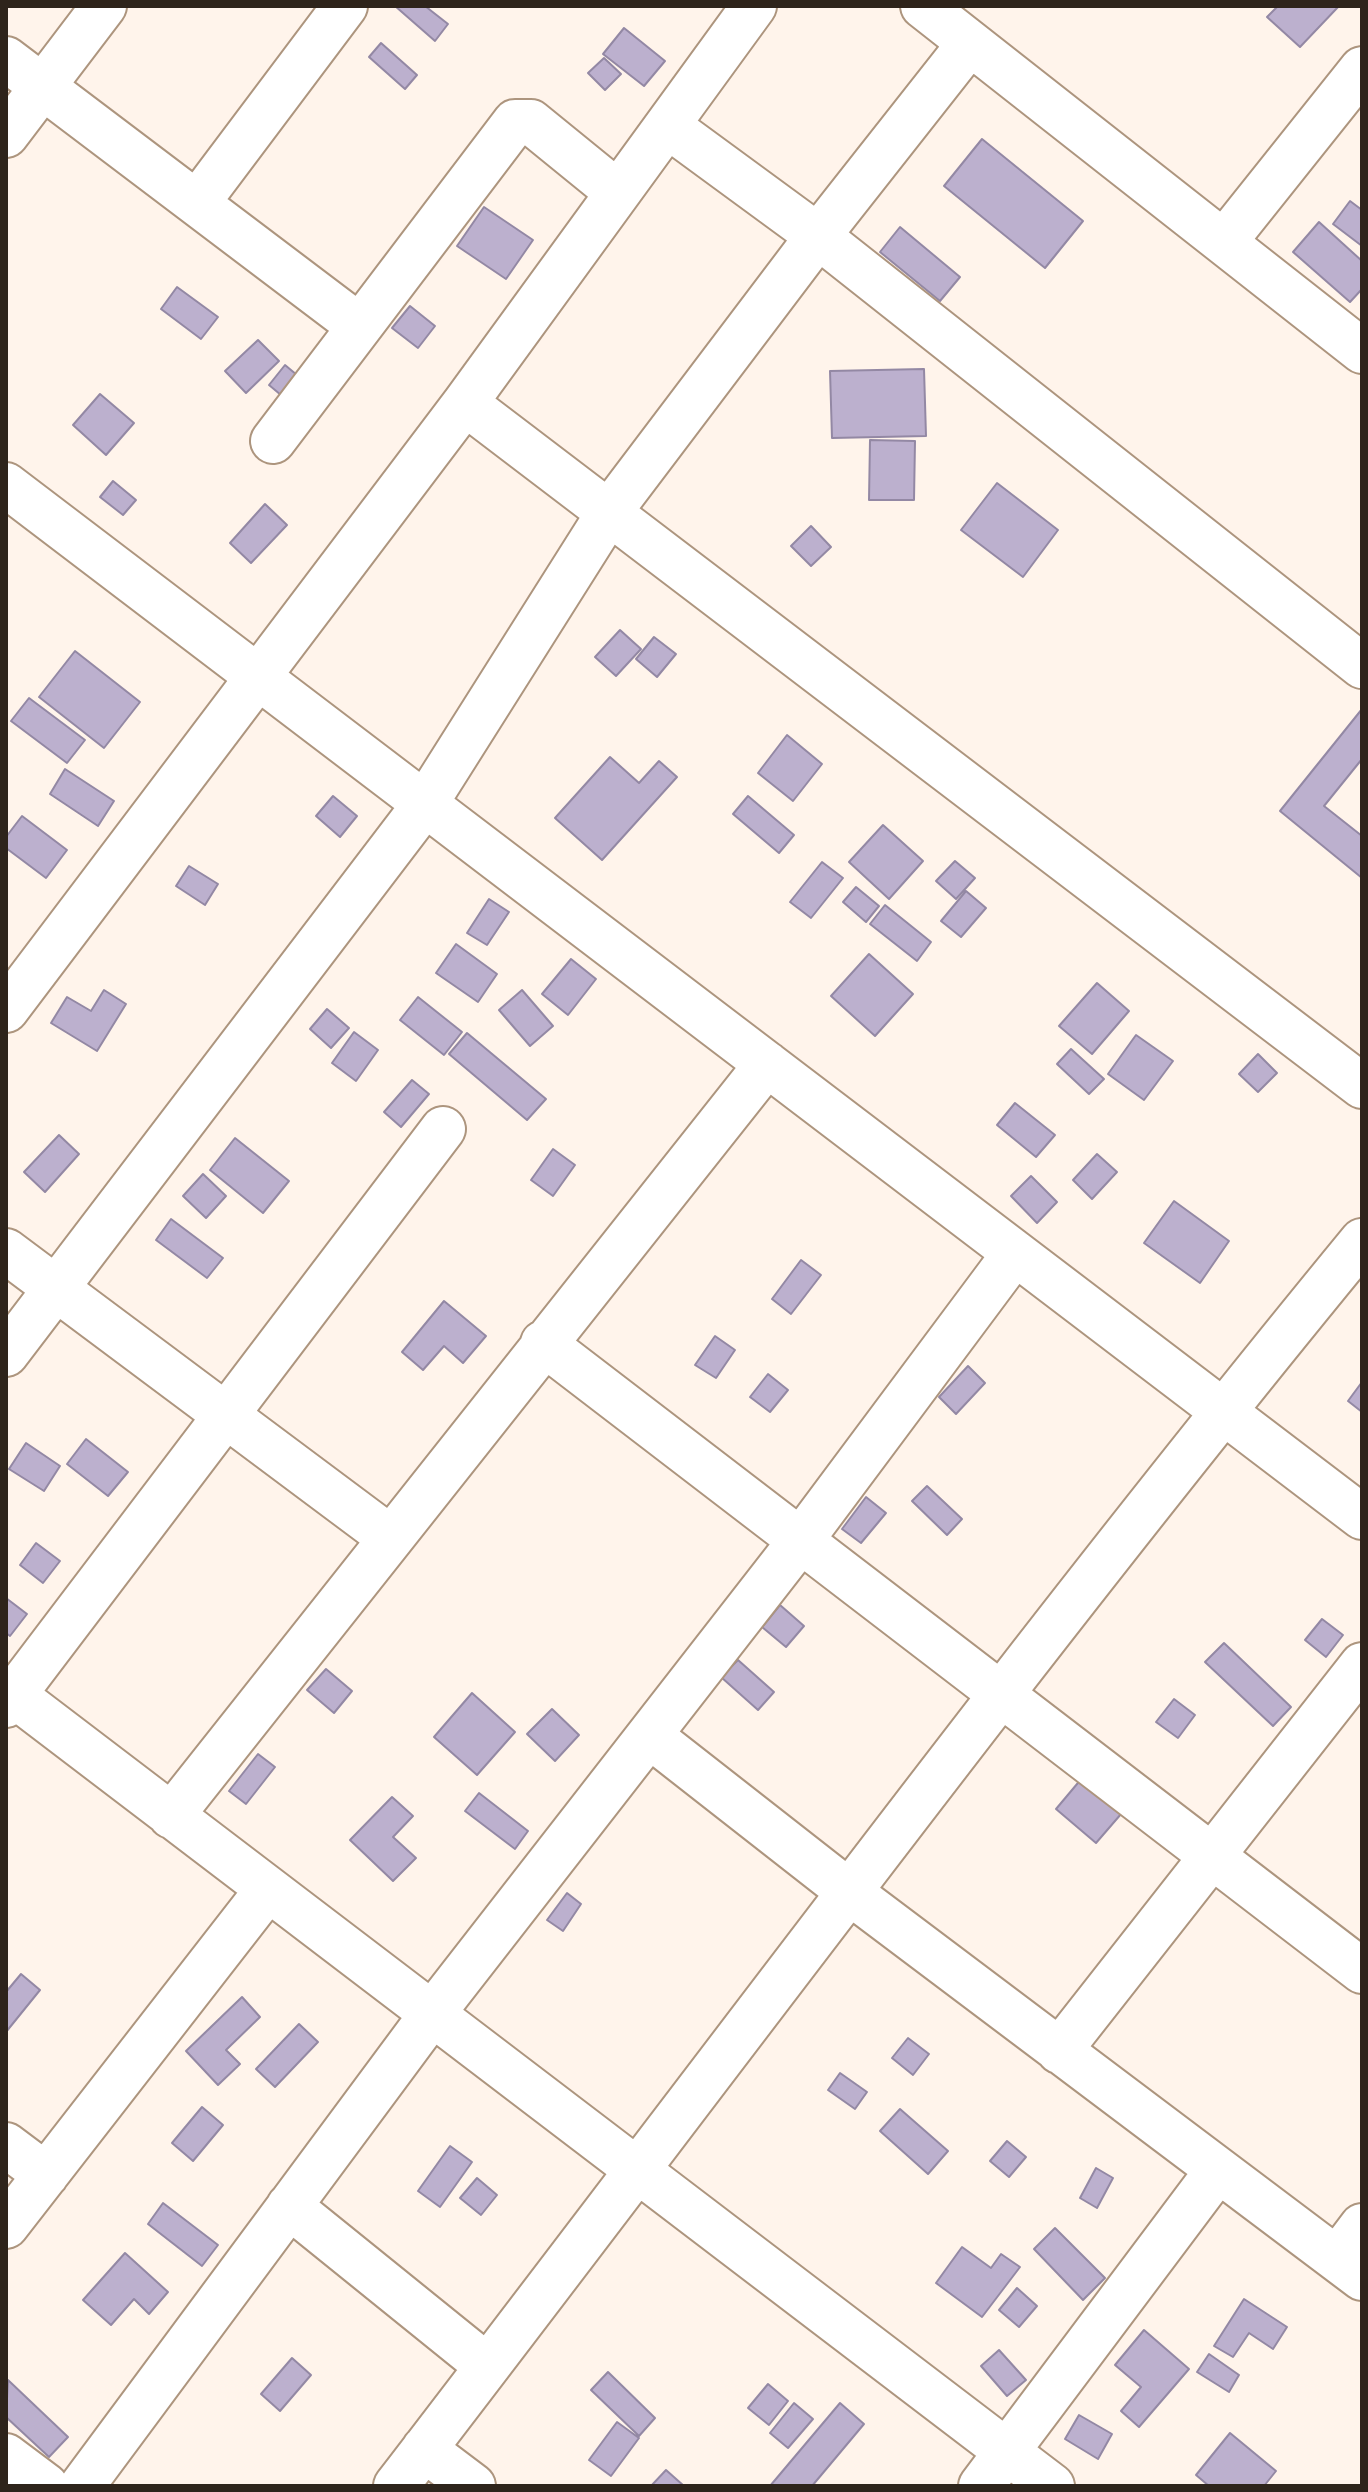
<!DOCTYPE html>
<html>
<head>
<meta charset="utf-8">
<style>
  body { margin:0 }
  #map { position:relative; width:1368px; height:2492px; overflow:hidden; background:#fff4eb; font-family:Mulish,sans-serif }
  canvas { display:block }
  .frame { position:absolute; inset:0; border:8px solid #2e241b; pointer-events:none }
</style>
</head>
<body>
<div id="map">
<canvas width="1368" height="2492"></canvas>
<div class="frame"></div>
</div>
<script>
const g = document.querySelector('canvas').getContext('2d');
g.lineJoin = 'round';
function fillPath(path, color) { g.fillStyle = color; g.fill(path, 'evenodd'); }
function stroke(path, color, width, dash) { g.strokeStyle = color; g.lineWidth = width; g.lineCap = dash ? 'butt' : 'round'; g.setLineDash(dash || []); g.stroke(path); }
const building = new Path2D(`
  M395,6H425L448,24L435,41Z
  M1278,6H1339L1300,47L1267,17Z
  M624,28L665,61L644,86L603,54Z
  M381,43L417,75L405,89L369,57Z
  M604,58L621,74L605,90L588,73Z
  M982,139L1083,221L1045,268L944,186Z
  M1350,201L1362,210V246L1333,224Z
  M484,207L533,240L506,279L457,246Z
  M1319,222L1362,261V289L1350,302L1293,252Z
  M900,227L960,277L940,301L880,252Z
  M177,287L218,317L201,339L161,309Z
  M410,306L435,326L418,348L392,328Z
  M258,340L279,361L246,393L225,371Z
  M285,365L322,396L306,416L269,385Z
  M924,369L926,436L832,438L830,371Z
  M100,394L134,423L106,455L73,425Z
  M870,440L915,441L914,500H869Z
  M113,481L136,500L123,515L100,497Z
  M997,483L1058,530L1023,577L961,530Z
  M265,504L287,525L251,563L230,543Z
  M811,526L831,547L811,566L791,546Z
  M620,630L641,649L616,676L595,657Z
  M654,637L676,654L657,677L636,659Z
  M75,651L140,702L104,748L39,697Z
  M29,698L85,740L67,763L11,721Z
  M1362,709V759L1324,806L1362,836V878L1280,811Z
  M787,735L822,764L793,801L758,773Z
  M610,757L639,783L659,761L677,777L602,860L555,818Z
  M65,769L114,801L98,826L50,794Z
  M333,796L357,816L340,837L316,816Z
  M748,796L794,835L779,853L733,814Z
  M22,816L67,850L46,878L6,848V837Z
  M883,825L923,861L889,899L849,862Z
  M955,861L975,878L956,899L936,881Z
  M822,862L843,878L811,918L790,902Z
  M189,866L218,884L205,905L176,886Z
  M856,887L879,906L866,922L843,902Z
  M966,891L986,908L961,937L941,921Z
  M489,899L509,912L487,945L467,933Z
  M885,905L931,942L917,961L870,924Z
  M456,944L497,974L478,1002L436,973Z
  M869,954L913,994L875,1036L831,996Z
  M571,959L596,979L568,1015L542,994Z
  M1097,983L1129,1011L1092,1054L1059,1026Z
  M104,990L126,1004L97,1051L51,1023L67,997L91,1011Z
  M522,990L553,1026L530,1046L499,1010Z
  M418,997L462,1032L444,1055L400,1020Z
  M327,1009L349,1028L331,1048L310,1029Z
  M354,1032L378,1050L356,1081L332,1063Z
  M467,1033L546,1099L527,1120L449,1054Z
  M1136,1035L1173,1061L1144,1100L1108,1074Z
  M1071,1049L1104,1079L1089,1094L1057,1064Z
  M1258,1054L1277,1073L1258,1092L1239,1074Z
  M412,1080L429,1094L401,1127L384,1112Z
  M1015,1103L1055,1135L1036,1157L997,1125Z
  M59,1135L79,1154L45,1192L24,1172Z
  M235,1138L289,1181L263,1213L210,1170Z
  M553,1149L575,1165L553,1196L531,1180Z
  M1097,1154L1117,1172L1092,1199L1073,1180Z
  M203,1174L226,1196L206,1218L183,1196Z
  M1031,1176L1057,1202L1037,1223L1011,1196Z
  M1174,1201L1229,1241L1200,1283L1144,1243Z
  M171,1219L223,1258L207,1278L156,1240Z
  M801,1260L821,1275L791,1314L772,1299Z
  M444,1301L486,1336L463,1363L444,1346L423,1370L402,1352Z
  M715,1336L735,1350L716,1378L695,1365Z
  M968,1366L985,1383L956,1414L939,1397Z
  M768,1374L788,1390L770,1412L750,1397Z
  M1362,1382V1412L1348,1401Z
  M86,1439L128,1472L108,1496L67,1464Z
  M26,1443L60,1466L44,1491L9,1469Z
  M927,1486L962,1519L947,1535L912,1501Z
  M866,1497L886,1513L861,1543L842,1529Z
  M36,1543L60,1561L43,1583L20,1565Z
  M6,1598L27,1614L10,1636L6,1633Z
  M780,1605L804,1626L786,1647L762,1627Z
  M1322,1619L1343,1635L1326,1657L1305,1640Z
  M1224,1643L1291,1707L1273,1726L1205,1662Z
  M738,1660L774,1692L758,1710L721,1677Z
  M326,1669L352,1691L334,1713L307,1690Z
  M472,1693L515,1732L477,1775L434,1737Z
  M1174,1699L1195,1715L1178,1738L1156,1722Z
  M552,1709L579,1735L555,1761L527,1734Z
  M258,1754L275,1767L246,1804L229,1791Z
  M1093,1765L1134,1799L1096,1843L1056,1809Z
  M479,1793L528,1831L515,1849L465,1811Z
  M392,1797L413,1816L393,1837L416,1858L393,1881L350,1840Z
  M567,1893L581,1904L563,1931L547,1920Z
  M21,1974L40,1990L6,2032V1992Z
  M242,1997L260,2017L226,2050L240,2064L218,2085L186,2051Z
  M299,2024L318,2042L275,2087L256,2069Z
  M908,2038L929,2054L913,2075L892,2058Z
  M840,2073L867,2092L855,2109L828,2090Z
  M202,2107L223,2125L193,2161L172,2143Z
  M900,2109L948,2151L928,2174L880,2131Z
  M1007,2141L1026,2157L1009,2177L990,2161Z
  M450,2146L472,2162L440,2207L418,2191Z
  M1096,2168L1113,2178L1097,2208L1080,2198Z
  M477,2178L497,2195L481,2215L460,2198Z
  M163,2203L218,2245L202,2266L148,2224Z
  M1055,2228L1105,2278L1083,2300L1034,2249Z
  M962,2247L991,2268L1001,2254L1020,2267L982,2317L936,2283Z
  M125,2253L168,2292L149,2314L134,2299L111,2325L83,2300Z
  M1017,2288L1037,2306L1019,2327L999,2310Z
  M1244,2299L1287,2327L1273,2349L1249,2333L1233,2357L1214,2346Z
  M1144,2330L1189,2369L1139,2427L1121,2411L1141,2387L1115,2365Z
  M999,2350L1026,2380L1007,2396L981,2366Z
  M1209,2354L1239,2375L1229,2392L1197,2372Z
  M292,2358L311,2375L280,2411L261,2394Z
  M608,2372L655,2418L639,2436L591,2390Z
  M8,2380L68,2437L49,2457L6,2417Z
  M768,2384L788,2401L769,2425L748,2408Z
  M794,2403L813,2419L788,2448L770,2433Z
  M840,2403L864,2424L812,2486H770Z
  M1079,2415L1112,2434L1098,2459L1065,2439Z
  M617,2422L639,2438L611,2476L589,2460Z
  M1230,2433L1276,2471L1264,2486H1209L1196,2475Z
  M666,2470L684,2486H651Z`);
fillPath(building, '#bcb0ce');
stroke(building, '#9388a4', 2);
const minor = new Path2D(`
  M923,6L1362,351
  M6,59L359,326
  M668,126L818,236L1362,666
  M6,135L104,6
  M197,203L345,6
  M1224,242L1362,69
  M465,403L1362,1086
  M273,441L515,122H531L617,192
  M6,485L1362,1517
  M6,1010L465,403L754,6
  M6,1251L389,1537
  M543,1343L1362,1971
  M6,1354L425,804L610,511L818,236L970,43
  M6,1689L1052,2486
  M6,1705L443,1129
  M650,1736L848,1891L1362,2278
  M171,1816L767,1064
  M1059,2051L1362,1665
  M6,2145L46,2175
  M289,2206L487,2366
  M6,2226L268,1889
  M1337,2259L1362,2226
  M424,2449L473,2486
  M6,2456L46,2486
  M82,2486L432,2014L801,1540L1015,1253
  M396,2486C716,2070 1028,1647 1362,1241
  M981,2486L1218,2170`);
stroke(minor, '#ad957e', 48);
stroke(minor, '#fff', 44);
</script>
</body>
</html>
